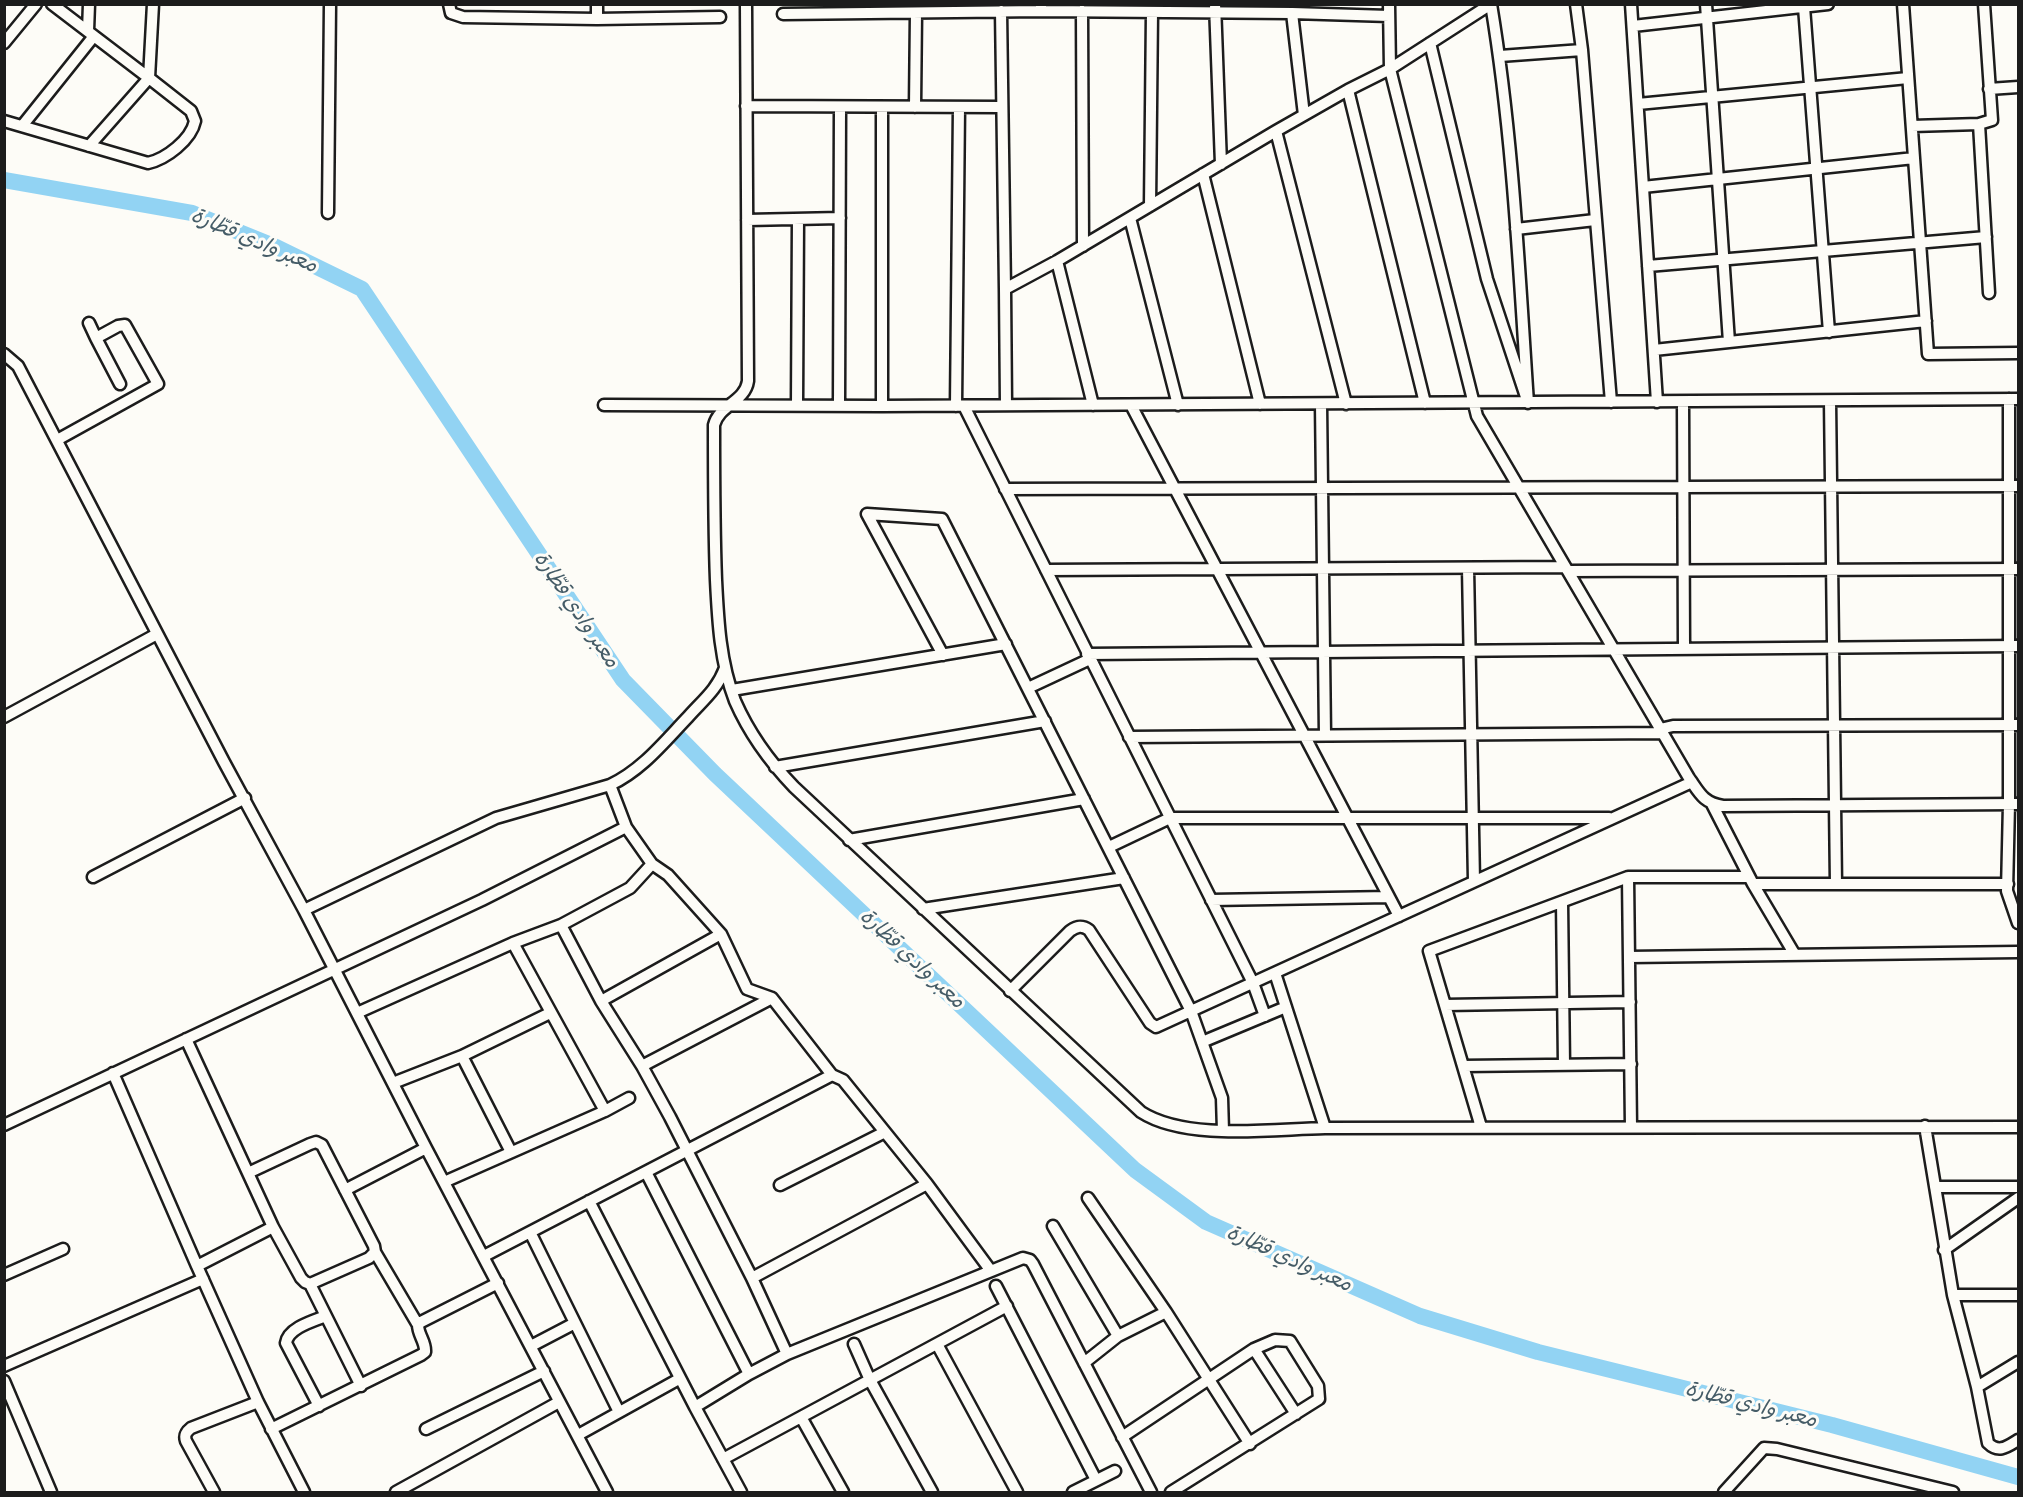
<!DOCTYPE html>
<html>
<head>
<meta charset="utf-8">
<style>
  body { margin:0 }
  #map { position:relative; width:2023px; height:1497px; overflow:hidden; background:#fdfcf7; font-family:"Patrick Hand",sans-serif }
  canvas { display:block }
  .frame { position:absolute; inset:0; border:6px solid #1c1c1c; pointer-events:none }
</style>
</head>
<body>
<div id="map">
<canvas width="2023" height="1497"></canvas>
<div class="frame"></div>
</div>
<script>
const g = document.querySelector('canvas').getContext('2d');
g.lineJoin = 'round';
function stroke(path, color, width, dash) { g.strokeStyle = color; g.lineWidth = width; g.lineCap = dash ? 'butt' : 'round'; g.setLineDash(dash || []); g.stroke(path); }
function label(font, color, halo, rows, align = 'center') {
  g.font = font + ' "Patrick Hand","Playpen Sans Arabic",sans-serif'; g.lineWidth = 6; g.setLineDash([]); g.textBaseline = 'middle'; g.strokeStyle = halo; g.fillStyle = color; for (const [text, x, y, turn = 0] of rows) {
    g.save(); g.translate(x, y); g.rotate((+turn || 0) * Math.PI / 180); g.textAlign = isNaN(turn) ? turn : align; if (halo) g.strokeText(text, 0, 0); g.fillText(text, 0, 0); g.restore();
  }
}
stroke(new Path2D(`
  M4,180L192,213L276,247L362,289L623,680L715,774L1135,1170L1206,1222L1420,1316L1538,1352L1832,1425L2018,1477`), '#92d3f3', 16);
const minor = new Path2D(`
  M449,4L451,13L463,17L597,19L720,17
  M597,4V19
  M746,4L748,381C745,402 719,405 714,425C714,477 714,529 716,580C718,621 720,662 735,701C749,733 770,762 794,787L1141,1112C1186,1141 1272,1129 1325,1128L2018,1127
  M1041,4V11L1292,13L1304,115
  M1215,4L1221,164
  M1389,4L1390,69L1477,416L1689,778C1699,792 1703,803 1723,806L2018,804
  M1576,4L1582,50L1611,402
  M1631,4L1657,402
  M1706,4L1729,342
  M1903,4L1928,354L2018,353
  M1804,7L1829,332
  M1001,11L1005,289
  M1082,11L1083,246
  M1292,13L1389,16
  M783,14L1041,11
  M1633,26L1828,4
  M88,31L89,4
  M4,43L36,4
  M1430,43L1487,279L1528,403C1519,270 1513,136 1491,4
  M1500,56L1582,50
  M1989,89L2018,87
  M1348,90L1425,403
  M1638,104L1908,78
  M746,106L1002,107
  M915,107L916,13
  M4,121L148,163C166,159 191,140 195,121L191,111L149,78L52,4
  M1979,124L1992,120L1984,4
  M22,126L94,36
  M1912,126L1979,124L1989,293
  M1276,131L1346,404
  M89,146L149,78L153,4
  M1203,174L1260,404
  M1643,187L1914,158
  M1150,206L1152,12
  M328,213L330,4
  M1130,218L1178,405
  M747,220L840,218
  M1516,229L1595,220
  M1057,261L1093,405
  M1648,266L1986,237
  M89,323L96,338
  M1654,350L1926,321
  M4,354L18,366L224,762L304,910
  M2009,399V804L2007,891L2018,923
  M1830,401L1836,884
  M1683,402L1684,648
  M1321,404L1325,735
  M604,405L882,406L2018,399
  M797,405L798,219
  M839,405L840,107
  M1006,405L1005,289L1057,261L1276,131L1348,90L1390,69L1491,4
  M1131,405L1399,916
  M882,406V107
  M956,406L959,107
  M964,406L1253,983L1265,1016
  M57,440L158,384L125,325L118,326L96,338L120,384
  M1005,489L2018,486
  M1468,568L1474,881
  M1046,570L1565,567
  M1568,571L2018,569
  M1087,654L2018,646
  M943,655L867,514L942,519L1191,1011L1222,1098L1223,1131
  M1028,688L1090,659
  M732,690L1006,644
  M4,717L157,634
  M1660,729L1673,726L2018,725
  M1129,737L1662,733
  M775,767L1045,721
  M610,785L626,827L652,864L668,875L721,934L747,989L772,998L832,1075
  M1712,804L1753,884L1795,955
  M849,840L1084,799
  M1109,847L1170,818H1609
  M93,877L245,798
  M1628,877L1631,1127
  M1753,884H2008
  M1211,900L1389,897
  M1562,902L1564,1065
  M923,909L1124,878
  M561,925L601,1001L642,1066L670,1117L752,1278L787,1354
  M513,943L605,1111
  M1629,957L2018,952
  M1275,973L1325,1128
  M1010,991L1070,931C1077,926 1082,925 1089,930L1150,1023L1156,1027L1692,782
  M601,1001L721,934
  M1445,1005L1630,1002
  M357,1013L513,943L561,925L630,888L652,864
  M186,1039L273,1227L301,1278L305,1282L310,1284L361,1386
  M1202,1042L1286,1007
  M462,1056L511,1152
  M642,1066L772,998
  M1463,1066L1631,1064
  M113,1073L197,1266L273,1227
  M393,1083L462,1056L550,1013
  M4,1125L482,900L626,827
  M1925,1126L1953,1295L1977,1387L1988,1443C1999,1454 2008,1446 2018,1440
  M1481,1127L1429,951L1628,877H1749
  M646,1172L749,1374
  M248,1173L310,1144L316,1142L322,1145L374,1246L375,1252L418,1325
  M444,1182L605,1111L629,1098
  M780,1185L885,1132
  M1935,1187H2018
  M345,1190L426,1148
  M1088,1198L1166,1312L1250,1444
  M589,1201L695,1407L749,1374L787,1354L1023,1258L1030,1260L1033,1264L1151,1492
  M1053,1226L1118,1336
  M530,1232L619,1412
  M1944,1250L2018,1198
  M484,1256L832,1075L843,1080L927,1184L991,1271
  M197,1266L258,1402L304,1492
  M4,1275L63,1249
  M752,1278L927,1184
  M310,1284L369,1258L375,1252
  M996,1286L1096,1480
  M1953,1295H2018
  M854,1344L870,1380L932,1492
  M937,1344L1017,1492
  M531,1346L575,1323
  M1254,1349L1296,1414
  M1084,1363L1118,1336L1166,1312
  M4,1366L203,1279
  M4,1381L51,1492
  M1977,1387L2018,1362
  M319,1406L286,1343C288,1328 313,1321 326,1316
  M695,1407L741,1492
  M801,1417L843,1492
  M271,1429L421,1355L425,1352C426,1342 418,1335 418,1325L421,1322L498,1283
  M426,1429L544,1371
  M578,1435L679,1379
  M1122,1437L1254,1349L1275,1340L1290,1341L1318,1386L1319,1399L1171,1492
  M723,1459L1007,1306
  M214,1492L186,1441C184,1435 186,1432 191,1428L258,1402
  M396,1492L559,1402
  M607,1492L426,1148L304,910L496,818L610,785C642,770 664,742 688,717C702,701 717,690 725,668
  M1073,1492L1115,1471
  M1724,1492L1764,1448L1777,1449L1953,1492`);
stroke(minor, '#1c1c1c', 15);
stroke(minor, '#fdfcf7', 10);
label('italic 21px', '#455c67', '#fdfcf7', [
  ["معبر وادي قطّارة",254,241,23],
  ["معبر وادي قطّارة",576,610,56],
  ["معبر وادي قطّارة",912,959,43],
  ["معبر وادي قطّارة",1289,1259,24],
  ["معبر وادي قطّارة",1751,1405,14]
]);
</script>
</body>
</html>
